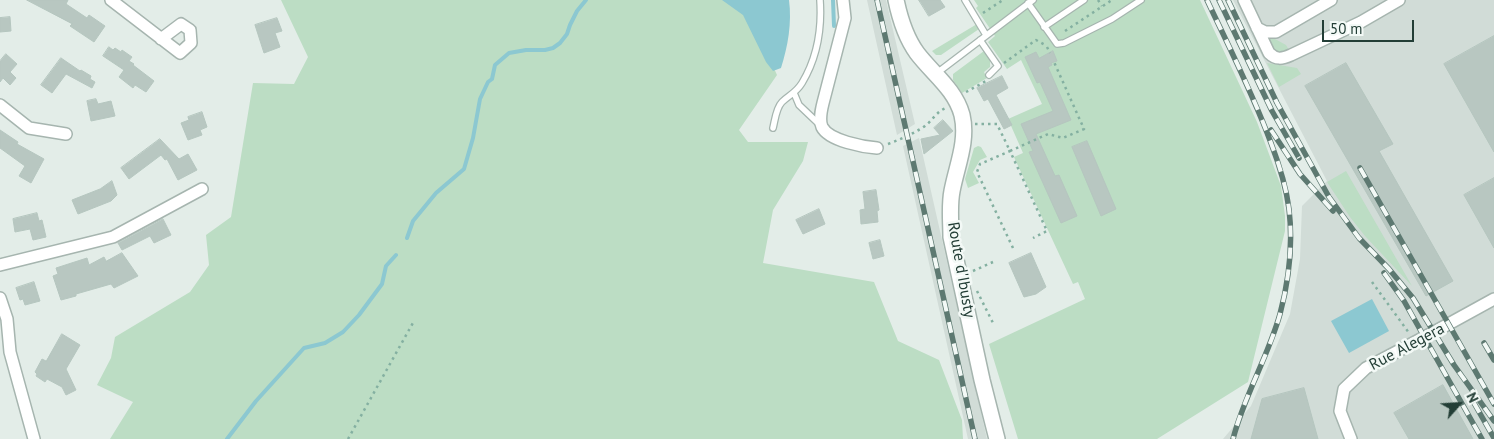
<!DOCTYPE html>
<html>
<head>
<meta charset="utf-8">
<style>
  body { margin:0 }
  #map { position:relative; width:1494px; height:439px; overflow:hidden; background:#e3ede8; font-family:"PT Sans",sans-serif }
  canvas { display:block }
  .north { position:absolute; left:1434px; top:379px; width:50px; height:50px; -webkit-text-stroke:4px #f3f9f6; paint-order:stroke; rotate:64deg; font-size:14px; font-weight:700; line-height:20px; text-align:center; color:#233e36 }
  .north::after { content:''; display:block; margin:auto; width:18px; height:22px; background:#233e36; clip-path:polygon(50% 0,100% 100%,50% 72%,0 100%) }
  .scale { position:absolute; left:1322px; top:20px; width:92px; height:22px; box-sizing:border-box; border:2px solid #233e36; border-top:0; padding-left:6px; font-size:15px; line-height:18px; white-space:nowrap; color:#233e36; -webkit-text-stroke:4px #f3f9f6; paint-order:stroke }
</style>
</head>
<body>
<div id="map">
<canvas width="1494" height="439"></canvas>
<div class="north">N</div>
<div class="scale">50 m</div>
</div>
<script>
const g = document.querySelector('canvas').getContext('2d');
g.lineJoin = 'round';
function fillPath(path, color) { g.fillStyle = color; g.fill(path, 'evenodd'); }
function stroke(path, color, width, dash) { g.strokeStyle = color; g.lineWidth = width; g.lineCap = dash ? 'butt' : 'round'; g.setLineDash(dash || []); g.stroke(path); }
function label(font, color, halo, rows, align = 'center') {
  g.font = font + ' "PT Sans",sans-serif'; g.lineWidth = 5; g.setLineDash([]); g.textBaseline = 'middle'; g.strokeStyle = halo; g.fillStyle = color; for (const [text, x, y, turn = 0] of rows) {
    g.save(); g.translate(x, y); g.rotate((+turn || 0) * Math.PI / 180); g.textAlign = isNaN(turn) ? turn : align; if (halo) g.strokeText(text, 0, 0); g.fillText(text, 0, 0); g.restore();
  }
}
fillPath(new Path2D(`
  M867,0H886L915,124L897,135Z
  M1233,0H1494V439H1223L1251,406L1290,314L1300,259L1302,206L1327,181Z
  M919,138L987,439H968L903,146Z`), '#d1dcd7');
fillPath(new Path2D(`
  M281,0H733L748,11L777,75L739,130L748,142H808L803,161L773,210L763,263L874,282L898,341L939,360L962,420L963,439H110L133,402L97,385L111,358L115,337L190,292L209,265L206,235L231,217L253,83L294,84L308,57Z
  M974,0H1200L1257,122L1281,186L1285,216V231L1248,382L1157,439H1018L989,344L1085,299L1078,282L1073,284L1014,157L1023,153L1008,119L1042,104L1021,60L1007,69L988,42L995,36L976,8L978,6Z
  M977,24L979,29L941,55H936L932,51Z
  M1264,33L1286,45L1290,52L1274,54Z
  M984,51L990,60V67L984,72L987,78L962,93L953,80V74Z
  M1267,63L1297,68L1301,74L1279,87Z
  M978,146L981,147L987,157L980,160L973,172L979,183L968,188L965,179L974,148Z
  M1346,171L1412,286L1365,236L1350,217L1327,182Z`), '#bcddc4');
fillPath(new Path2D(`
  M722,0H789C792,23 788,46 781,68L773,71L766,62L743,15Z
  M1372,299L1389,331L1349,353L1331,321Z`), '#8cc8d1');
stroke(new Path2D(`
  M833,0L834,26
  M407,238L413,221L436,193L464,169L473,138L480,99L488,82L492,79L495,65L509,53L526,50H545L553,48L560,43L567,34L570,25L577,11L586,0
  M227,439L256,401L304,348L325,343L343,332L359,315L382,284L386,266L396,255`), '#8cc8d1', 4);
const building = new Path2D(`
  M27,0H68L66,4L87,18L89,15L105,26L94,42L70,26L72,24Z
  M919,0H940L945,7L929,16Z
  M10,17L11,31L0,32V18Z
  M277,18L282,31L275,33L280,47L264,53L255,25Z
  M1494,36V152L1444,64Z
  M109,47L113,50L115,48L121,52L122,50L132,57L129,61L134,64L133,65L154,81L146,92L135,85L133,88L119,77L124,70L103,56Z
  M1053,51L1057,61L1051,63L1052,65L1048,67L1071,120L1036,134L1055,176L1059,175L1077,216L1061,223L1029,152L1033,151L1021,124L1053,111L1040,82L1037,83L1025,57L1036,52L1039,58Z
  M6,54L17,64L10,72L16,78L10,85L3,78L0,82V61Z
  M61,58L80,71L81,70L91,76L90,79L95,82L92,88L66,74L52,93L41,85Z
  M1346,63L1393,144L1379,151L1453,281L1426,296L1305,86Z
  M1002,76L1008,88L996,95L1012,125L1004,129L988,99L984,101L977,88Z
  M96,99L98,104L111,101L115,116L91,121L87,101Z
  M202,112L207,127L200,130L202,135L188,140L181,123L189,120L188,117Z
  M943,120L953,131L924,154L921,139L940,135L934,128Z
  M0,130L18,142L17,144L44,159L31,183L19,176L25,166L0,148Z
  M160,139L179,159L188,154L197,170L178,180L167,159L165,160L161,155L129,179L121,168Z
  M1087,141L1116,209L1101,216L1072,147Z
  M1494,178V248L1464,195Z
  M112,181L117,195L111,201L78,214L72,200L100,189Z
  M876,190L879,210L877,211L878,222L861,224L860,210L865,209L863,192Z
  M819,209L825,224L803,234L796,220Z
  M37,213L39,221L42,220L46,237L33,240L30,229L15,232L13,219Z
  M163,219L171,235L154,243L150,236L122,250L118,243Z
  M880,240L884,256L873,259L869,243Z
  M122,253L138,276L114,288L111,284L76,294V296L61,300L53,276L58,274L56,268L87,258L89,265L104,257L106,261Z
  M1031,253L1046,287L1036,294L1024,297L1009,263Z
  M34,282L40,301L25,305L23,299L20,300L16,288Z
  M62,334L80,345L66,369L76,390L66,395L62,387L47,379L45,382L36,376L37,374L35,372L42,359L46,361Z
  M1443,385L1473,439H1409L1394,413Z
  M1304,388L1318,439H1251L1262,399Z`);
fillPath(building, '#b8c7c1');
stroke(building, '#b5c6bf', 1);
const service = new Path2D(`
  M965,0L986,35
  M1028,3L1057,44L1064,43L1112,19L1141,0
  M1044,27L1084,0
  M980,40L998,66L989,75
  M937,73L1033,0
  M794,93L799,105L819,124
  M773,128C775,120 776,108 782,102C789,95 796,93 802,83C817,58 822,29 820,0`);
const minor = new Path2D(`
  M111,0L180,53L191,43L190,30L181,24L161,39
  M843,0L845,18L823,103C821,111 819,120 822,127C829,141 864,147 877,148
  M1244,0L1269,53C1276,60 1282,59 1291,55L1361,22L1399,0
  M1257,28L1265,32H1276L1331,0
  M0,105L29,128L66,134
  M0,265L113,237L202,189
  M0,298L7,319L10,352L34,439
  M1351,439L1340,411L1344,389L1366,368L1434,332L1494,299`);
const tertiary = new Path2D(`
  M896,0C900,19 906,38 917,53C933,74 955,89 962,115C968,141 957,165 952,191C949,206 951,222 951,237L982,380L997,439`);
stroke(service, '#a6b5af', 8);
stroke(minor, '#a6b5af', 14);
stroke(tertiary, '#a6b5af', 18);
stroke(new Path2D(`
  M1098,0L1102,6
  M983,13L1003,0
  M1065,31L1112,0
  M1047,47L1050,53
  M1004,63L1036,40L1047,46
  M966,92L986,81
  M975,124H997L1010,151L1048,134L1063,138L1084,129L1054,62
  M888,144C901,139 913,134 925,126C932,121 937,111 946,108
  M1013,248L977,172L980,164L1010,151L1047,231L1033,238
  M973,271L993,262
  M1372,282L1409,333
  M977,291L994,325
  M348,439L414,321`), '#84b0a1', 2.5, [2.5, 4]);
stroke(service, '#fff', 5.5);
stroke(minor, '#fff', 11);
stroke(tertiary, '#fff', 15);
const rail = new Path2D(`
  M877,0L975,439
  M1207,0C1229,47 1253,94 1271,143C1279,164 1286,186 1289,209C1293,243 1289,280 1280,314C1268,357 1244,396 1233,439
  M1219,0L1272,111L1299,158
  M1228,0L1277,103L1329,197L1359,238L1389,269L1413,298L1454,365L1494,421
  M1271,130L1300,174L1333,211
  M1360,168L1494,404
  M1384,273L1404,301L1482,439
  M1484,343L1494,360
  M1474,403L1494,438`);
stroke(rail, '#5d7971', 5.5);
stroke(rail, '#f3f9f6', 4, [11]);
label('16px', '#233e36', '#f3f9f6', [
  ["Route d'Ibusty",961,270,80],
  ["Rue Alegera",1407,347,-28]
]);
</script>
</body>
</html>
